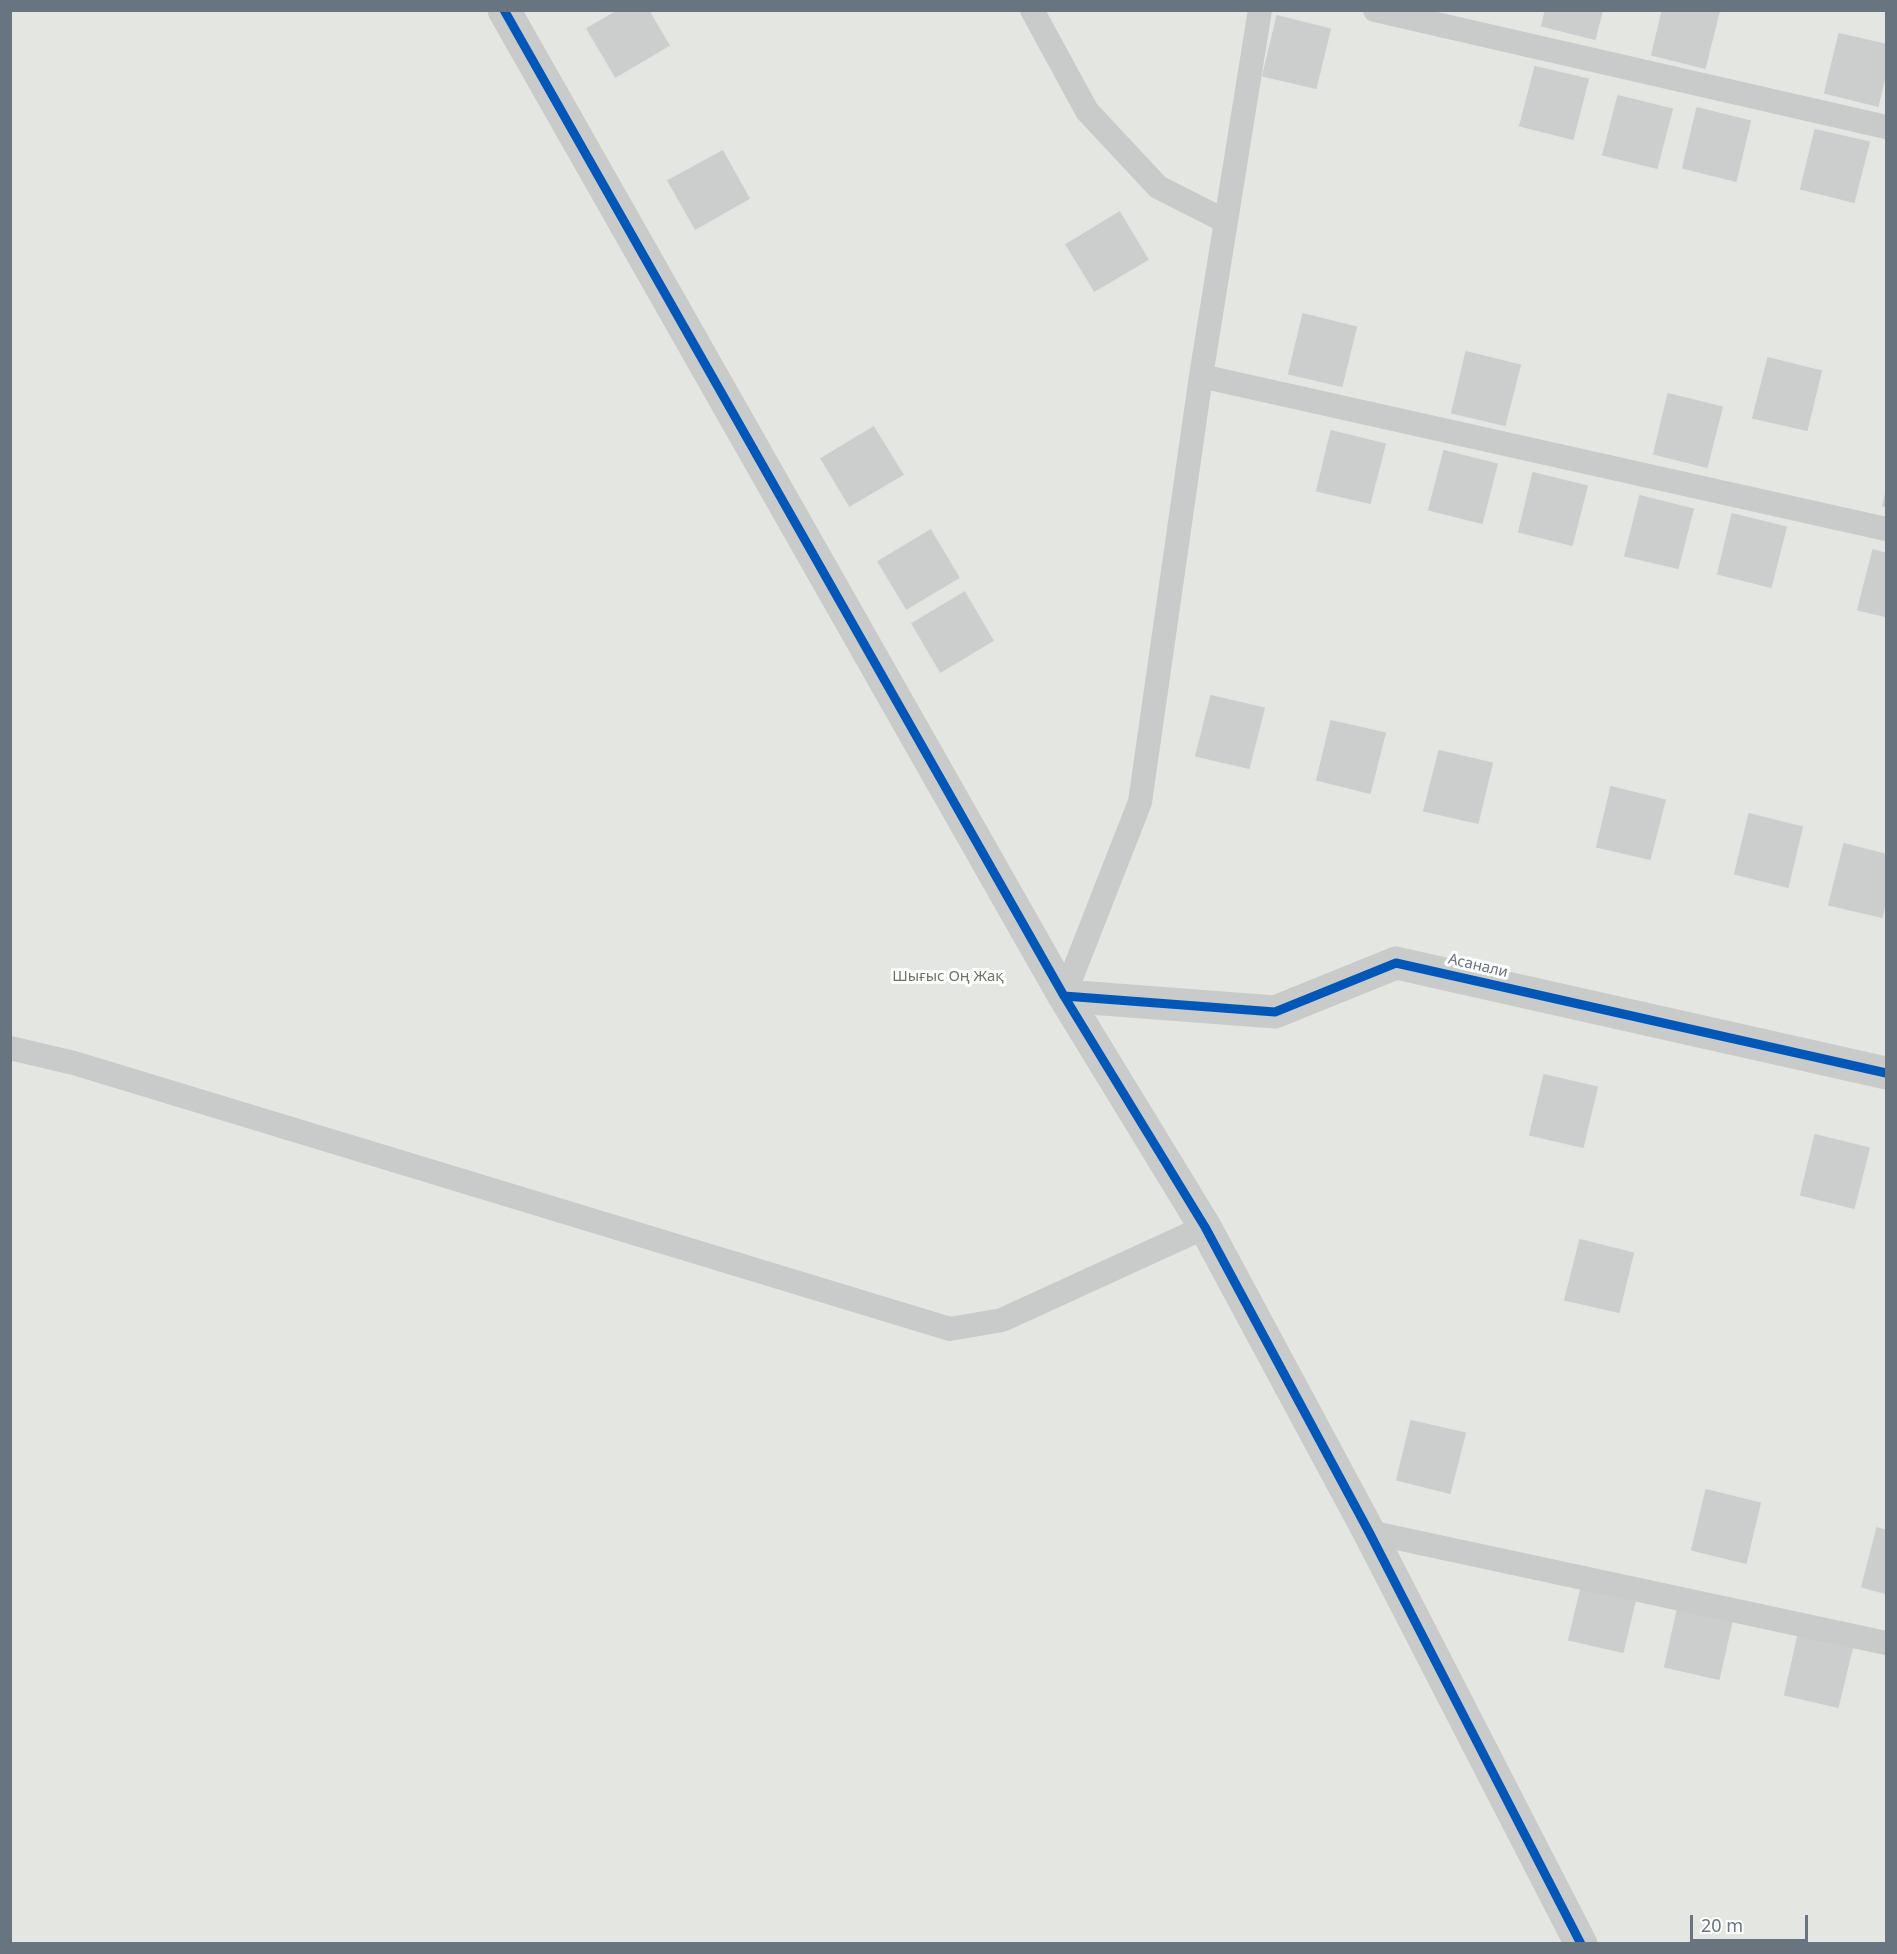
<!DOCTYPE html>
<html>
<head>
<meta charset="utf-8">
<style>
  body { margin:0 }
  #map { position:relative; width:1897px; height:1954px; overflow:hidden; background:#f4f4f3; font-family:"Noto Sans",sans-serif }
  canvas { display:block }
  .frame { position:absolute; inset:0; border:12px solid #68747f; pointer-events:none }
  .scale { position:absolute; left:1690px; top:1915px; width:118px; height:27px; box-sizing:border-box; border:3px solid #68747f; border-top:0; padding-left:8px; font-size:18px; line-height:21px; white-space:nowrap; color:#68747f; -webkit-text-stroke:4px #fff; paint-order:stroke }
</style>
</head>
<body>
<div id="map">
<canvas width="1897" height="1954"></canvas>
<div class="frame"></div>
<div class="scale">20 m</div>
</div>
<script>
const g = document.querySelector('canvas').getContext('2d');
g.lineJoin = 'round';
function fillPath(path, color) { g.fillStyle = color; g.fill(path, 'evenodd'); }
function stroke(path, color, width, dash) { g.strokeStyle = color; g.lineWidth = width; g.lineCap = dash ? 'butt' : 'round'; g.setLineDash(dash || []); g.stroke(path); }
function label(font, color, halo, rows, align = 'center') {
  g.font = font + ' "Noto Sans",sans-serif'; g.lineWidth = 6; g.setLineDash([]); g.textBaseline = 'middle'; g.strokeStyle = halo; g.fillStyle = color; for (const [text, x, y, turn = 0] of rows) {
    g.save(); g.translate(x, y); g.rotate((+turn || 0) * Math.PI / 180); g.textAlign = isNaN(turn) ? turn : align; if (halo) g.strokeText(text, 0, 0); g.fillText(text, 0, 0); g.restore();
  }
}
fillPath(new Path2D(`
  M11,11H1886V1943H11Z`), '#e4e6e2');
const building = new Path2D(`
  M616,10H650L671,46L615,79L585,28Z
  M1544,10H1604L1596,41L1540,27Z
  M1661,10H1721L1706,70L1650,56Z
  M1276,14L1332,28L1317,90L1261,77Z
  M1838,32L1886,43V79L1879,108L1823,94Z
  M1534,65L1590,78L1574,141L1518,127Z
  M1617,94L1674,108L1658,170L1601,156Z
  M1696,106L1752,120L1737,183L1681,169Z
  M1814,128L1871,141L1855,204L1799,190Z
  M723,149L751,199L695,231L666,180Z
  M1120,210L1150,260L1094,293L1064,244Z
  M1302,312L1358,326L1343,388L1287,375Z
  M1465,350L1522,364L1506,427L1450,414Z
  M1767,356L1823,370L1808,432L1751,419Z
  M1667,392L1724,406L1708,469L1652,455Z
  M874,425L905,475L849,508L819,458Z
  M1330,429L1387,443L1371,505L1315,492Z
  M1443,449L1499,463L1483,525L1427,511Z
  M1532,471L1589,485L1573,547L1517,533Z
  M1886,485V508L1881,507Z
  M1639,494L1695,508L1679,570L1623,557Z
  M1731,512L1788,526L1772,589L1716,575Z
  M931,528L961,578L906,611L876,561Z
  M1872,548L1886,552V618L1856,611Z
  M965,590L995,641L940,674L910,623Z
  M1210,694L1266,707L1250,770L1194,757Z
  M1330,719L1387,732L1371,795L1315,781Z
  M1438,749L1494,762L1479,825L1422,812Z
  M1610,785L1667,799L1651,861L1595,848Z
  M1748,812L1804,826L1789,889L1733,875Z
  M1843,842L1886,853V906L1883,919L1827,906Z
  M1543,1073L1599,1086L1584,1149L1528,1136Z
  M1814,1133L1871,1147L1855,1210L1799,1196Z
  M1579,1238L1635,1252L1620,1314L1563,1301Z
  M1410,1419L1467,1432L1451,1495L1395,1481Z
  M1705,1488L1762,1502L1747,1565L1690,1551Z
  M1876,1526L1886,1529V1595L1860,1588Z
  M1582,1578L1639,1591L1624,1654L1567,1641Z
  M1677,1605L1734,1619L1720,1681L1663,1668Z
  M1797,1633L1854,1647L1839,1709L1783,1696Z`);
fillPath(building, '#cccdcd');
stroke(building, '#e4e4e3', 1.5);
stroke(new Path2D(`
  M1032,10L1087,111L1158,187L1225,221
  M1375,10L1886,127
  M1201,376L1886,529
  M1064,996L1140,802L1201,376L1260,10
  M10,1048L74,1063L950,1329L1002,1320L1205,1227
  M1369,1532L1886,1643`), '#c9caca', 24);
stroke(new Path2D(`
  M504,10L1064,996L1205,1227L1369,1532L1581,1944
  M1064,996L1275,1012L1396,963L1886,1073`), '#c9caca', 33);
stroke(new Path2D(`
  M504,10L1064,996L1205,1227L1369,1532L1581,1944
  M1064,996L1275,1012L1396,963L1886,1073`), '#0057b8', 9);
label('15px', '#68747f', '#fff', [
  ["Асанали",1478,966,13]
]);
label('15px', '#697766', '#fff', [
  ["Шығыс Оң Жақ",948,977]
]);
</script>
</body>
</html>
